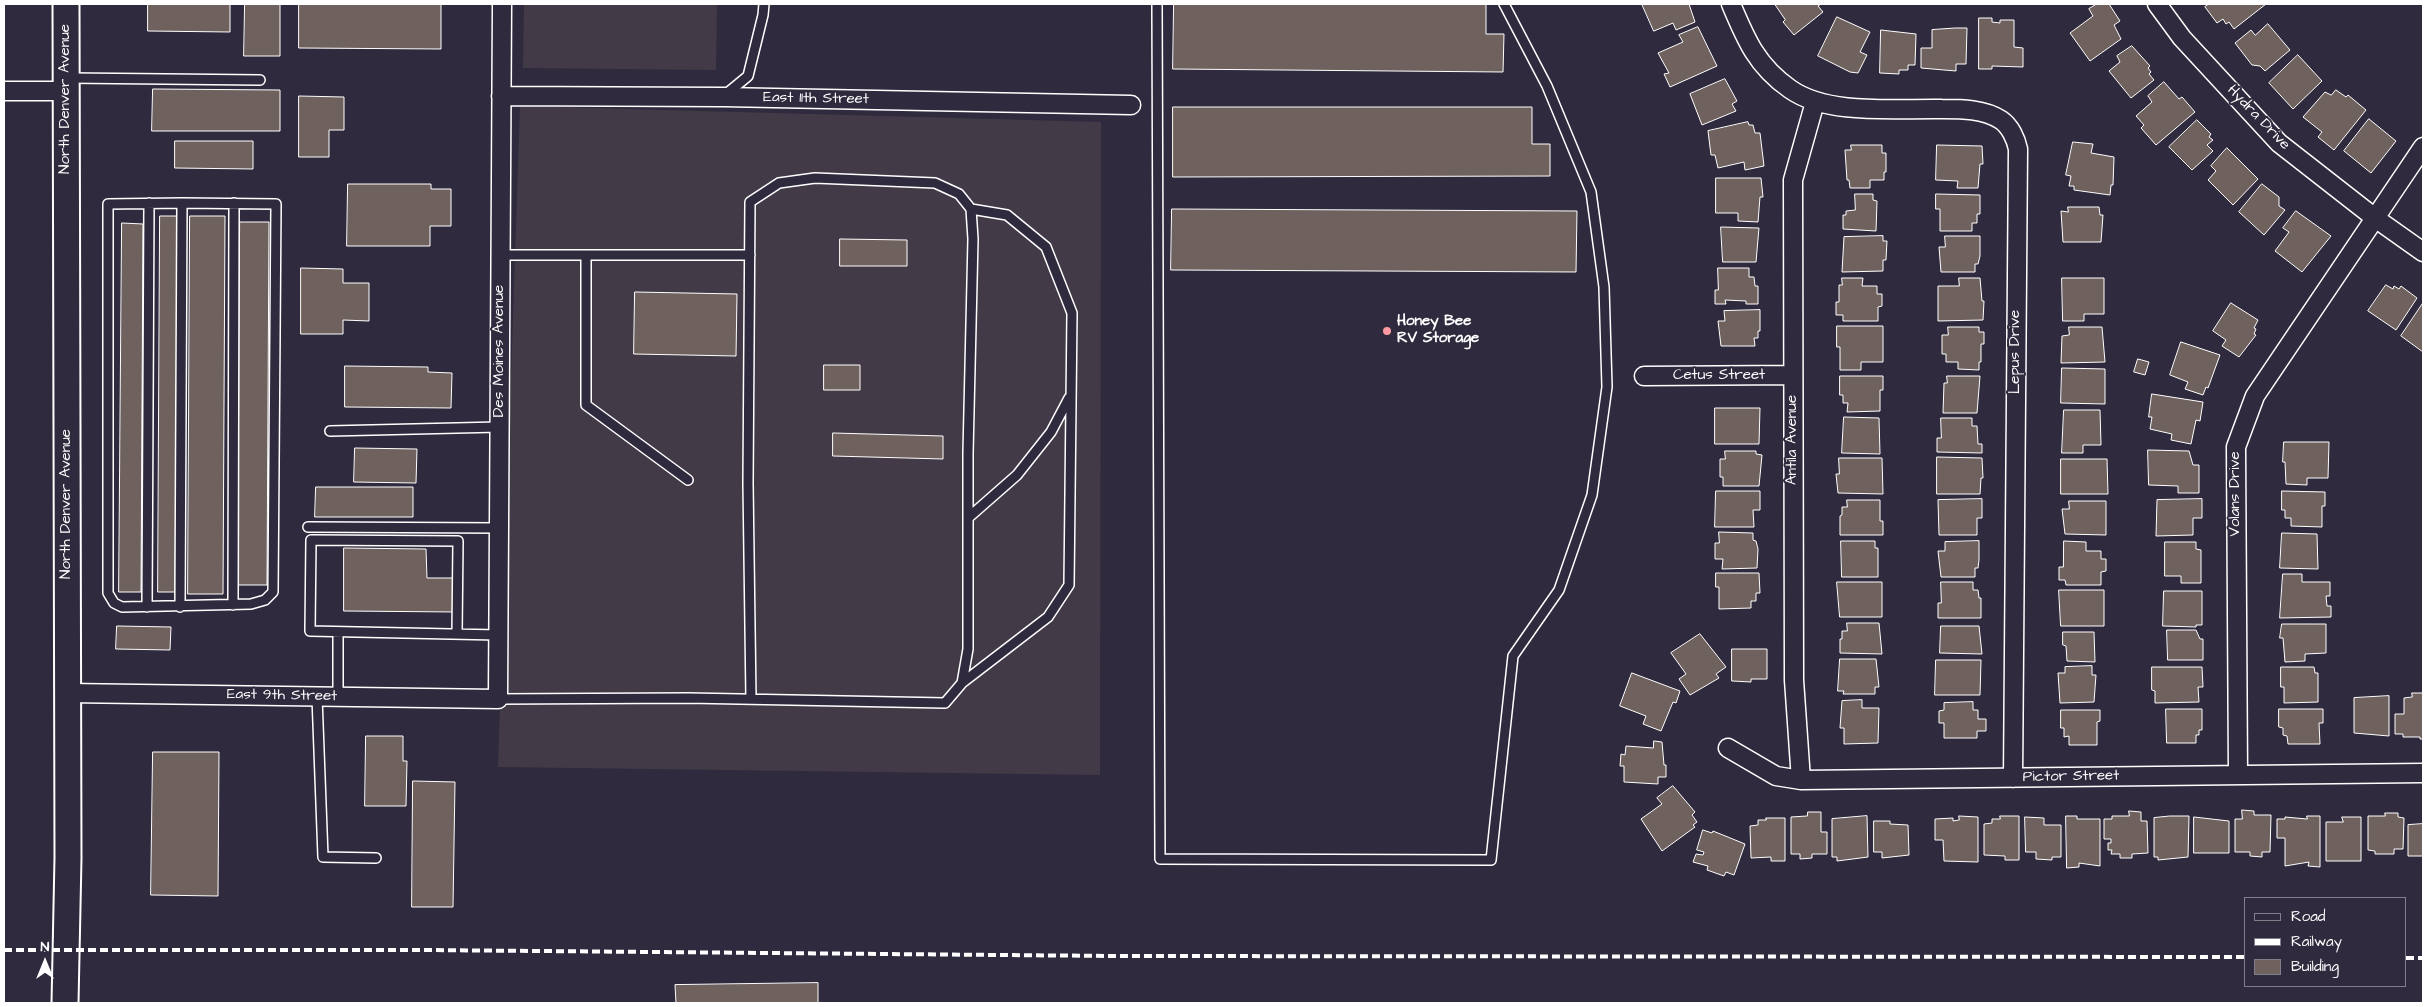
<!DOCTYPE html>
<html>
<head>
<meta charset="utf-8">
<style>
  body { margin:0 }
  #map { position:relative; width:2427px; height:1007px; overflow:hidden; background:#2f2a3d; font-family:"Architects Daughter",sans-serif }
  canvas { display:block }
  .frame { position:absolute; inset:0; border:5px solid #fff; pointer-events:none }
  .legend { position:absolute; left:2244px; top:897px; width:162px; height:90px; box-sizing:border-box; background:#2f2a3d; border:1px solid #827f8b; margin:0; padding:6px 9px; list-style:none; font-size:15px; color:#fff }
  .legend li { display:flex; align-items:center; gap:10px; height:25px }
  .legend b { width:25px; border:1px solid #827f8b }
  .north { position:absolute; left:20px; top:937px; width:50px; height:50px; -webkit-text-stroke:4px #2f2a3d; paint-order:stroke; rotate:0deg; font-size:14px; font-weight:700; line-height:20px; text-align:center; color:#fff }
  .north::after { content:''; display:block; margin:auto; width:18px; height:22px; background:#fff; clip-path:polygon(50% 0,100% 100%,50% 72%,0 100%) }
</style>
</head>
<body>
<div id="map">
<canvas width="2427" height="1007"></canvas>
<div class="frame"></div>
<ul class="legend">
<li><b style="height:6px;background:#2f2a3d"></b>Road</li>
<li><b style="height:6px;background:#fff"></b>Railway</li>
<li><b style="height:14px;background:#6f615d"></b>Building</li>
</ul>
<div class="north">N</div>
</div>
<script>
const g = document.querySelector('canvas').getContext('2d');
g.lineJoin = 'round';
function fillPath(path, color) { g.fillStyle = color; g.fill(path, 'evenodd'); }
function stroke(path, color, width, dash) { g.strokeStyle = color; g.lineWidth = width; g.lineCap = dash ? 'butt' : 'round'; g.setLineDash(dash || []); g.stroke(path); }
function label(font, color, halo, rows, align = 'center') {
  g.font = font + ' "Architects Daughter",sans-serif'; g.lineWidth = 4; g.setLineDash([]); g.textBaseline = 'middle'; g.strokeStyle = halo; g.fillStyle = color; for (const [text, x, y, turn = 0] of rows) {
    g.save(); g.translate(x, y); g.rotate((+turn || 0) * Math.PI / 180); g.textAlign = isNaN(turn) ? turn : align; if (halo) g.strokeText(text, 0, 0); g.fillText(text, 0, 0); g.restore();
  }
}
fillPath(new Path2D(`
  M524,4H717L716,70L523,68Z
  M520,106L1101,122L1100,775L498,767Z`), '#423a47');
const building = new Path2D(`
  M148,4H230V32L148,31Z
  M245,4H280V56H244Z
  M299,4H441V49L299,48Z
  M1174,4H1486V34H1504L1503,72L1173,69Z
  M1642,4H1689L1695,22L1676,30L1673,23L1654,31Z
  M1775,4H1821L1818,6L1823,12L1794,35L1783,22L1785,20Z
  M2097,4H2109L2120,21L2114,25L2121,39L2090,61L2070,33L2093,16L2089,9Z
  M2209,4H2266L2234,29L2229,22L2226,24L2223,19L2217,23L2205,7Z
  M1837,17L1870,32L1860,52L1867,55L1858,73L1850,72L1818,56Z
  M1979,18H1992V22L2000,23V20H2014V47L2023,48V67L1992,66V69H1979Z
  M2268,24L2290,50L2265,71L2260,66L2252,65L2235,43L2251,30L2255,35Z
  M1698,27L1717,66L1670,87L1664,74L1669,73L1658,53L1683,42L1679,35Z
  M1955,28H1967L1966,64H1956V71L1921,68V48H1932V30Z
  M1881,30L1916,34L1915,65H1908V70H1899V74L1880,73Z
  M2132,46L2150,66L2148,68L2151,72L2149,74L2154,80L2131,98L2109,71L2120,62L2117,56Z
  M2298,55L2322,81L2293,109L2269,83Z
  M1725,79L1737,101L1732,104L1736,111L1702,125L1690,94Z
  M2164,82L2179,99L2182,97L2195,112L2156,145L2141,128L2144,125L2136,116L2152,102L2148,96Z
  M153,89L280,90V131H152Z
  M2336,90L2346,97L2348,95L2366,110L2334,150L2318,137L2322,132L2303,117L2325,92L2331,95Z
  M299,96L344,97V130H329V157H299Z
  M1173,107H1532V144H1550V176L1173,177Z
  M2369,119L2396,141L2371,173L2344,151Z
  M2197,120L2211,134L2209,137L2213,140L2207,145L2213,151L2192,170L2169,147Z
  M1748,122L1749,125H1753L1755,133H1760L1764,166L1745,170L1744,162L1718,168L1715,155H1711L1708,131Z
  M175,141H253V169L175,168Z
  M2073,142L2093,144L2091,153L2114,157L2113,185H2111L2110,195L2074,190V186H2069L2071,176L2066,175Z
  M1851,145H1882V153H1886V172H1884V180H1870V188H1850L1849,180H1847L1845,150H1851Z
  M1937,145L1982,146L1983,164H1980L1978,188H1957L1958,181L1936,180Z
  M2227,148L2258,179L2233,205L2208,180L2216,171L2211,166Z
  M1716,178H1761L1763,197H1760L1758,222L1738,221V213H1716Z
  M348,184H431V189H451V226H430V246H347Z
  M2262,184L2279,197V206L2285,210L2264,235L2239,212Z
  M1855,194H1873V200L1877,201L1876,231L1843,229V215H1846V211L1855,210Z
  M1936,194L1980,195V214H1977V223H1972V231H1940V209H1936Z
  M2068,207H2099L2100,215H2103L2101,242H2063L2061,211L2068,212Z
  M1172,209L1577,211L1576,272L1171,270Z
  M2296,211L2331,236L2302,272L2275,251L2289,232L2283,228Z
  M160,216H178L175,592H158Z
  M190,216H225L223,594H188Z
  M240,222H269L267,585H238Z
  M122,223L143,224L141,592H119Z
  M1721,227L1759,228L1756,262H1723Z
  M1883,236V241H1887L1886,260H1883V271L1842,272L1844,237Z
  M1945,236H1980V256L1978,264H1975V272H1941L1939,247H1945Z
  M840,239L907,240V266H840Z
  M301,268L343,269V283H369V321L343,320V334H301Z
  M1718,268H1749V277H1754L1755,286H1758V304H1746V301L1725,300L1726,304H1715V290H1718Z
  M1842,278H1863L1862,286H1877V294H1882V306L1878,307V321H1843V315H1836V302H1839V285H1842Z
  M1959,278H1980L1982,301H1984L1983,320L1938,321V286H1959Z
  M2062,278H2104V314H2084V321H2063Z
  M2386,285L2393,289L2394,286L2399,289L2401,286L2417,298L2396,330L2368,311Z
  M635,292L737,294L736,356L634,354Z
  M2231,303L2258,320L2254,328L2256,329L2254,334L2256,335L2239,357L2222,346L2226,340L2213,331Z
  M2423,303V352L2401,336Z
  M1760,310V331H1758V338H1754L1755,346H1721L1718,321H1725L1724,311Z
  M1837,326H1883V362H1861V370H1840V347H1837Z
  M1948,327H1979V332H1984V344H1981V362H1979V370L1958,369V362H1946V354H1942V335H1948Z
  M2069,327H2102L2105,362L2061,363L2062,336L2069,335Z
  M2181,342L2220,355L2208,388L2206,387L2203,395L2185,389L2188,382L2170,375Z
  M2138,359L2149,362L2145,375L2134,372Z
  M824,365H860V390H824Z
  M345,366L428,367V372L452,373L451,408L345,407Z
  M2062,368L2105,369V404L2061,403Z
  M1840,376H1883V390H1880V411L1847,412L1848,403H1843V395H1840Z
  M1947,376H1980L1977,413H1943L1944,383H1947Z
  M2152,394L2203,402L2200,421L2196,420L2191,444L2171,440L2172,434L2150,429L2152,417H2149Z
  M1715,408H1760L1759,444H1715Z
  M2064,410H2100L2101,445H2083V453H2062Z
  M1844,417L1879,418L1880,454L1842,453Z
  M1941,418H1972V426H1977L1978,444H1982V453L1937,452V438H1941Z
  M833,433L943,436V459L833,456Z
  M2284,442H2329L2328,478H2307V485L2286,484L2285,462H2283Z
  M355,448L417,449L416,483L354,482Z
  M2148,450L2189,451L2193,465H2199V493H2178V486L2149,485Z
  M1725,451H1756V454L1762,455L1759,486H1723V477H1720V459H1725Z
  M1937,457L1982,458L1983,478H1981L1980,494H1937Z
  M1839,458H1882L1883,494L1838,493L1836,474H1839Z
  M2061,459H2107L2108,494H2061Z
  M316,487H413V517H315Z
  M1716,491H1760V510H1753L1754,527H1715Z
  M2282,491L2325,492V506H2322V527L2291,526V518H2285V510H2282Z
  M1982,499V518H1977V535H1939L1938,500Z
  M2202,499V518H2193V535L2156,536L2157,500Z
  M1847,500H1880V521H1883V535H1840V516L1842,515V507H1847Z
  M2069,501H2106V535L2065,534L2062,509H2069Z
  M1719,532L1753,533V540L1756,541L1758,549L1757,568L1722,569L1723,559H1715V543H1719Z
  M2282,533L2317,534L2318,569L2280,568Z
  M1841,541H1875V548H1878V577H1842Z
  M1979,541V560L1978,568H1975V577H1941L1938,551H1945V542Z
  M2064,541L2086,542V551H2101V559H2106V571L2101,572V585H2066L2065,580H2059V567H2063Z
  M2165,542H2196V549L2201,550V583H2181V576H2165Z
  M344,548L426,549L427,578H456V612L344,611Z
  M1716,573H1759L1760,593H1756V601H1751V608L1719,609V587H1716Z
  M2283,574H2302V582H2330V596H2326L2327,606H2331V617L2280,618Z
  M1837,582H1882V617H1840Z
  M1941,582H1973V590H1978L1979,598H1981V618H1938V603H1941Z
  M2059,590H2104V626H2061Z
  M2164,591H2202V625H2196V627L2163,626Z
  M1847,623H1879L1882,654L1840,653V639H1842V631H1847Z
  M2282,624H2326V653L2305,654V661L2285,662L2283,638H2280Z
  M117,626L171,627L170,650L116,649Z
  M1941,626H1979L1982,654L1940,653Z
  M2167,630H2196L2200,639H2203V660H2168Z
  M2063,632H2094L2095,662L2067,661L2066,646L2063,645Z
  M1700,634L1726,667L1716,674L1719,678L1690,695L1679,679L1686,674L1671,653Z
  M1732,649H1767V679H1751V682L1732,681Z
  M1840,659H1876L1879,687H1875V694H1843L1844,691H1838Z
  M1936,660H1981L1980,695H1935Z
  M2092,666V675H2096L2094,702L2060,703L2058,673H2065V667Z
  M2152,667H2202L2203,687H2198L2199,702L2155,703V691L2152,690Z
  M2281,667H2314L2315,673H2318V702L2284,703V687H2281Z
  M1632,673L1680,691L1676,703L1673,702L1661,731L1643,724L1646,716L1620,706Z
  M2412,693H2423V739H2420V737H2403V734H2395V714H2404V698L2412,697Z
  M2389,696V736L2354,733V698Z
  M1862,700V708H1879L1878,743L1844,744V728H1840L1842,701Z
  M1973,702V710H1978V719H1986V731H1977V738H1944V723H1939V711L1944,710V703Z
  M2166,709H2202V730H2199V735H2196V743H2167Z
  M2279,709H2323V723H2319L2320,744H2288L2287,736L2283,735V728L2279,727Z
  M2061,710H2100V721L2097,722V745H2069V736L2064,737V728H2061Z
  M366,736H403V761H407L406,806H365Z
  M1654,741L1662,742L1664,765H1666V777H1658V784L1624,782V766H1620L1621,754L1625,755L1626,746L1653,748Z
  M153,752H219L218,896L151,895Z
  M413,781L455,782L453,907H412Z
  M1673,786L1695,812L1692,815L1697,822L1693,825L1695,827L1662,851L1641,819L1662,804L1657,798Z
  M2242,810L2254,811V815H2271L2270,852H2262V857L2250,856V852H2235V819H2242Z
  M2129,811L2141,812V821H2147L2148,853L2132,854V858H2120V854H2111L2112,850H2108V843H2111V839H2104V819H2112V816H2129Z
  M1808,812H1821V832H1827V854H1812V858L1800,859V854H1791V817L1807,816Z
  M2385,813H2398V817L2404,818L2403,849H2394V854H2375V851L2368,850V816H2385Z
  M1867,816L1868,857L1837,861V857H1832V819Z
  M1959,816L1978,817V862L1944,861L1943,840H1935V819L1953,818V821L1959,820Z
  M2000,816H2019V860H2005V856L1984,855V824L1992,823V819H2000Z
  M2066,816H2077V819H2100V866L2079,863V867L2067,868Z
  M2170,816H2189L2188,857L2158,860V857H2154V818Z
  M2307,816H2320V867L2308,866L2309,862L2285,866V838H2277V819H2285V817L2307,819Z
  M2025,817L2044,818V825H2061V857H2052V860L2036,859V852H2026Z
  M2194,817L2229,821V853H2194Z
  M2342,817H2361V861H2326V822H2343Z
  M1766,818H1785V861H1771V857L1751,858L1750,826L1758,825V820H1766Z
  M1874,821H1890V824L1908,825L1909,855L1882,858V852H1874Z
  M2423,824V856H2408V825Z
  M1703,830L1712,833L1713,831L1745,844L1734,875L1726,872L1724,876L1707,870L1708,866L1693,862L1696,854L1703,855L1704,852L1697,850Z
  M818,983V1003H676L675,985Z`);
fillPath(building, '#6f615d');
stroke(building, '#fff', 1);
const lane = new Path2D(`
  M1157,4L1160,859L1491,860L1513,656L1559,590L1592,495L1607,387L1604,287L1591,192L1547,86L1504,4
  M69,78L260,80
  M725,95L748,76L763,15L764,4
  M182,203L276,204L273,592L265,600L251,604L122,607L114,603L108,593V204Z
  M500,255H586V405L688,480
  M586,255H750
  M330,431L499,427
  M968,518L1017,475L1051,432L1069,398
  M308,527L499,528
  M233,605L234,203
  M147,607L149,203
  M180,607L182,203
  M338,632V697
  M457,634L458,541L311,540L310,631L498,635
  M962,683L1048,617L1069,585L1072,313L1046,247L1007,215L971,209
  M317,697L323,857L376,858
  M498,699L688,698L945,703L962,683L968,649V453L973,239L971,209L959,194L935,183L815,178L779,183L750,202L748,483L751,699`);
const street = new Path2D(`
  M1731,4C1746,40 1757,66 1790,89C1828,116 1897,108 1942,109C1962,109 1984,109 2001,120C2010,126 2016,139 2018,149L2013,778
  M2157,4L2182,38L2279,143L2375,218L2423,252
  M4,91H66
  M501,96L723,97L1131,105
  M1644,376L1793,375
  M67,693L498,699L502,4
  M1728,748L1776,776L1801,780L2423,773
  M2238,775L2236,447L2255,396L2423,147
  M1801,780L1794,680L1793,180L1815,102`);
const secondary = new Path2D(`
  M65,1003L68,858L66,4`);
stroke(lane, '#fff', 12);
stroke(street, '#fff', 21);
stroke(secondary, '#fff', 29);
stroke(lane, '#2f2a3d', 9);
stroke(street, '#2f2a3d', 18);
stroke(secondary, '#2f2a3d', 25);
stroke(new Path2D(`
  M4,950H422L1116,956L2246,957
  M2406,958H2423`), '#fff', 4, [8, 4]);
for (const [x, y, r, color] of [
  [1387,331,5,"#ff9aa2"]
]) { const dot = new Path2D(); dot.arc(x, y, r, 0, 2 * Math.PI); g.fillStyle = color; g.fill(dot); stroke(dot, '#2f2a3d', 2); }
label('15px', '#fff', '#2f2a3d', [
  ["North Denver Avenue",66,99,-90],
  ["East 11th Street",816,99,1],
  ["Hydra Drive",2258,118,46],
  ["Des Moines Avenue",500,351,-90],
  ["Lepus Drive",2016,352,-90],
  ["Cetus Street",1719,376],
  ["Antila Avenue",1793,440,-90],
  ["Volans Drive",2236,494,-90],
  ["North Denver Avenue",67,504,-90],
  ["East 9th Street",282,696,1],
  ["Pictor Street",2071,777,-1]
]);
label('bold 15px', '#fff', '#2f2a3d', [
  ["Honey Bee",1397,322],
  ["RV Storage",1397,339]
], 'left');
</script>
</body>
</html>
